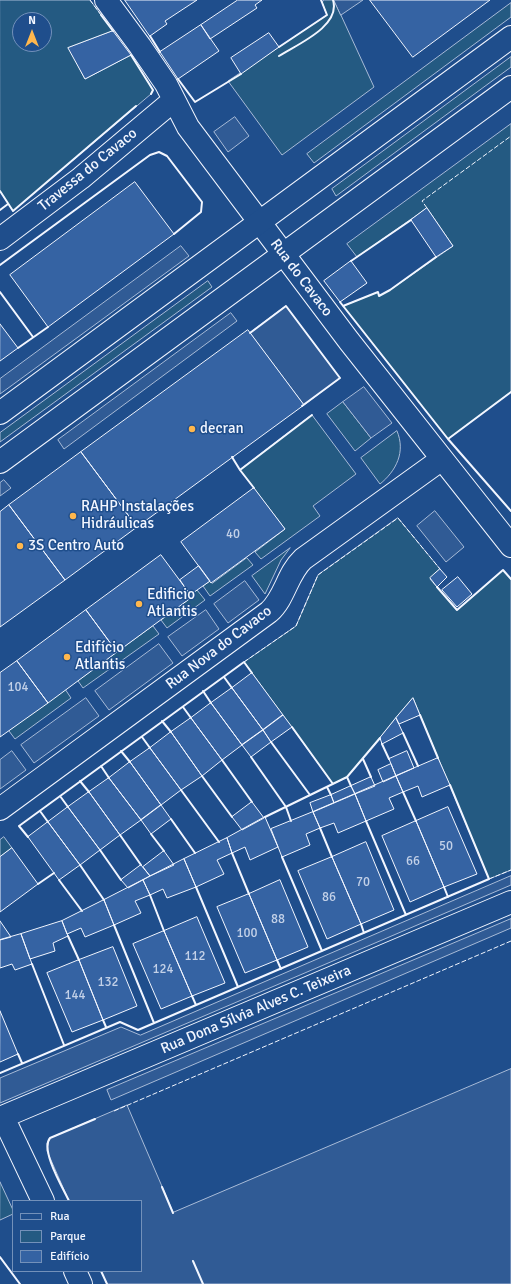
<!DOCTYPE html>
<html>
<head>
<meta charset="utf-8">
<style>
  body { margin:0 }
  #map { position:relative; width:511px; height:1284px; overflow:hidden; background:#1f4e8c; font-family:Signika,sans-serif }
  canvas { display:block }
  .legend { position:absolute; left:12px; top:1200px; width:130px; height:72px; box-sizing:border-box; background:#1f4e8c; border:1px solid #7391ba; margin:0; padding:5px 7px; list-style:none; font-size:12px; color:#f2f6ff }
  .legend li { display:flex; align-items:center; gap:8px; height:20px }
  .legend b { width:20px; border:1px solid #7391ba }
  .north { position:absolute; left:12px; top:12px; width:40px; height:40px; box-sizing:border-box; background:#1f4e8c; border:1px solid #7391ba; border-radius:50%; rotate:0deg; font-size:11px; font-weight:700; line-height:16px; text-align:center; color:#f2f6ff }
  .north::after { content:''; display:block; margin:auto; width:14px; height:18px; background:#ffb74d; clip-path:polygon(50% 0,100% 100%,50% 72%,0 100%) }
</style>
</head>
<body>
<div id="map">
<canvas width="511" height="1284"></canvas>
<ul class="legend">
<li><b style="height:5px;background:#1f4e8c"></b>Rua</li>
<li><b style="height:11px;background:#245a82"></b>Parque</li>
<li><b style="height:11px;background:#3563a3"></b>Edifício</li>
</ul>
<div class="north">N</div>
</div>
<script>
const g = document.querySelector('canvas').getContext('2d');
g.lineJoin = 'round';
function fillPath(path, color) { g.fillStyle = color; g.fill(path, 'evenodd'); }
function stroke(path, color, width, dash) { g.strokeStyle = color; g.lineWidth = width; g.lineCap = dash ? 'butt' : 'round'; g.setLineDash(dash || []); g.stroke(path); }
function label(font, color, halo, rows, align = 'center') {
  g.font = font + ' Signika,sans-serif'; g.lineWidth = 3; g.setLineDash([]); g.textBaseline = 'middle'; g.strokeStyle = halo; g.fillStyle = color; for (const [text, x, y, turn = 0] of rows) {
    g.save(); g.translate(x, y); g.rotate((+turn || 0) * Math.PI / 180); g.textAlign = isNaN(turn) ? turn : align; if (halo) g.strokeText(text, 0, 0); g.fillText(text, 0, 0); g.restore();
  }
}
const green = new Path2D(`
  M0,0H90L113,31L69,48L85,79L131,55L153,90L151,94L13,211L0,191ZM20,20H44V44H20Z
  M325,0H334L374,87L282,155L228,81L327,15L322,2Z
  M511,3V17L314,163L307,154Z
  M511,57V67L336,196L332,189Z
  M511,124V392L448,439L343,306L378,292L379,296L390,290L453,246L427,208L357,257L347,244Z
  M208,281L212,287L0,442V433Z
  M343,402L371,438L355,451L327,414Z
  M312,415L356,474L313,506L320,516L261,559L255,552L285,529L240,470Z
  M397,431C406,452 396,471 380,484L361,458Z
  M398,518L440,569L430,579L457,610L503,570L511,579V870L489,879L413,698L347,777L333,784L244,662L296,626L318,575Z
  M290,548L281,560L265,594L252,576Z
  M247,558L253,565L210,596L203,586L210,581L212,583Z
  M197,590L205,600L167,628L161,620L192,597L190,595Z
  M153,626L159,634L83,688L78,681Z
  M65,689L71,698L15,739L9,731Z
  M4,837L12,848L0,857V840Z
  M0,1182L13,1210V1214L0,1220Z`);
fillPath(green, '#245a82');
stroke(green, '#a8bbd7', 1);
const parking = new Path2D(`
  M334,0H363L341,15Z
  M235,117L249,136L228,152L214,132Z
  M181,246L189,256L0,394V379Z
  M286,306L340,378L304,405L250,333Z
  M231,313L237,321L64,449L58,440Z
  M364,387L392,423L371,438L343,402Z
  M4,480L11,488L0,496V483Z
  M435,511L464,547L446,562L417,526Z
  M245,581L259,600L228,623L214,604Z
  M206,610L219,629L182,656L168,637Z
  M159,644L173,663L109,710L95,691Z
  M86,698L99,716L34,763L21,745Z
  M12,751L26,770L0,789V760Z
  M511,876V885L0,1103V1078L121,1027L140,1035Z
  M511,919V928L111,1100L107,1090Z
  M511,1069V1284H107L101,1271H141V1201H69L47,1151V1143L50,1138L127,1105L173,1212Z`);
fillPath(parking, '#305b95');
stroke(parking, '#a8bbd7', 1);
const building = new Path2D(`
  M125,0H197L165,21L167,24L150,36Z
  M238,0H262L255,5L257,8L210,39L201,25Z
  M370,0H490L413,57Z
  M201,25L219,51L178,79L160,52Z
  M113,31L131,55L85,79L68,48Z
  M269,33L279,47L241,74L231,58Z
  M135,182L174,234L48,327L10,275Z
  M427,208L453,246L436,257L411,220Z
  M351,261L367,283L340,302L324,281Z
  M0,324L18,348L0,361Z
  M248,330L304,405L137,527L81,452Z
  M81,452L137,527L65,580L9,505Z
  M254,488L285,529L211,583L181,542Z
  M9,505L65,580L0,627V512Z
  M161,555L192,597L117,652L86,610Z
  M199,566L210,581L190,595L180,580Z
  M440,569L447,577L437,587L430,578Z
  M458,577L472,594L457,607L442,590Z
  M86,610L117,652L48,703L17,661Z
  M17,661L48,703L0,737V673Z
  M252,673L283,715L263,730L232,688Z
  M232,688L263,730L242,745L211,703Z
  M413,698L420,715L399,724L396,718Z
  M211,703L242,745L222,760L191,718Z
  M283,715L292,727L271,742L263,730Z
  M191,718L222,760L202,776L171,732Z
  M396,718L403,733L382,744L380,738Z
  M263,730L271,742L251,757L242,745Z
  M171,732L202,776L181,790L150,748Z
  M150,748L181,790L161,805L130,762Z
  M407,751L414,768L396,776L389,759Z
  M438,758L450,785L422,797L418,786L403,792L396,776Z
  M130,762L161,805L141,820L109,778Z
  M391,764L396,776L383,782L378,770Z
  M396,776L403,792L389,798L394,809L366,821L355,794Z
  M371,777L375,786L355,794L351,786Z
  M109,778L141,820L120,835L89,792Z
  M351,786L355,794L334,803L331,795Z
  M89,792L120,835L100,850L68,807Z
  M355,794L366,821L338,833L334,823L320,828L313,812Z
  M331,795L334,803L313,812L310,803Z
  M252,802L264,818L242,830L232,817Z
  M161,805L171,819L151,834L141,820Z
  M68,807L100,850L80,865L48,822Z
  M448,807L477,874L444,887L416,821Z
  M313,812L320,828L306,834L310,845L282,857L271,829Z
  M265,817L278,847L250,860L245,847L232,853L227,838Z
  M416,821L444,887L410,902L382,836Z
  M48,822L80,865L59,880L28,837Z
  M227,838L232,853L217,860L224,874L196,887L184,859Z
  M366,842L394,910L361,924L332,857Z
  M12,848L38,884L0,912V857Z
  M164,851L174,865L150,876L143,867Z
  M332,857L361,924L327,939L298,871Z
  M184,859L196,887L167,898L163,889L150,895L143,880Z
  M141,865L150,876L128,888L121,880Z
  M143,880L150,895L135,901L141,913L114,925L104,900Z
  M280,880L308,947L277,960L249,894Z
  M249,894L277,960L245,973L217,907Z
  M104,900L114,925L85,937L81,928L67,934L62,921Z
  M197,917L225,983L192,996L164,931Z
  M0,921L11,937L0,940Z
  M62,921L68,936L53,943L55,951L30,959L21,934Z
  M164,931L192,996L161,1009L133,944Z
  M21,934L32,964L15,970L12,964L0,968V940Z
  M113,947L137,1006L103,1020L79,960Z
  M79,960L103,1020L72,1032L47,973Z
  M0,1011L18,1054L0,1062Z`);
fillPath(building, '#3563a3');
stroke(building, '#f2f6ff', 1);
const minor = new Path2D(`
  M106,0L140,46L166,84L188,127L349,341L511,546
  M0,239L81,178L174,100
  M0,809L269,612C285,598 287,574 303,559L442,459
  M3,1117L43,1201
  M0,1118L511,902
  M75,1271L81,1284`);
const secondary = new Path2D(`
  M0,413L511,37
  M0,462L511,87`);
stroke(minor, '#f2f6ff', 24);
stroke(secondary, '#f2f6ff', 24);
stroke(minor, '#1f4e8c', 22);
stroke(secondary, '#1f4e8c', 22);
stroke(new Path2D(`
  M90,0L101,15
  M427,208L422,201L511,136
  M244,662L296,626L318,575L398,518L440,569
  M489,879L511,870
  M114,1111L511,941`), '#f2f6ff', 1, [5, 2]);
stroke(new Path2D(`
  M101,15L113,31
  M150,36L160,52
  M279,47L327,15L321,0
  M131,55L153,90L151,94
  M279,56C298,44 341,26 333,0
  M178,79L195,102L241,74
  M0,191L13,211L136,106
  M0,210L8,204
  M351,261L411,220
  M0,265L150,155L159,152L167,156L202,202L201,212L174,234
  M0,292L33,337
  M340,302L448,439L511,392
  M343,306L378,292L379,296L390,290L436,257
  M250,333L286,306L340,378L302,406
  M18,348L48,327
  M448,439L511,511
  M233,457H232L240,470L312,415
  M240,470L254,488
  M437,587L457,610L503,570L511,579
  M224,677L232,688
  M203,691L211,703
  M183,707L191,718
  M420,715L438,758
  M162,721L171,732
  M292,727L333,784
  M403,733L418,766
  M142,737L150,748
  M271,742L310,795
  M382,744L389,759
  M121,751L130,762
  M251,757L286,807
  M363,759L371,777
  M222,760L252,802
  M101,766L109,778
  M202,776L232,817
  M347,777L351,786
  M80,781L89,792
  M327,787L331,795
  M181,790L219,842
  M403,792L416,821
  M60,796L68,807
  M286,807L291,821
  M40,811L48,822
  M265,817L347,777L380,738
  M171,819L195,853
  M366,821L406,915
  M320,828L332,857
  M151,834L164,851
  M120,835L141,865
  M28,837L19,826L244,662L252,673
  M100,850L121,880
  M232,853L249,894
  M282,857L322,951
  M80,865L104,900
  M59,880L82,911
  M38,884L54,873
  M196,887L238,987
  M444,887L448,897
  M150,895L164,931
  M361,924L364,933
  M114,925L154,1023
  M68,936L79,960
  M277,960L281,969
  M32,964L64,1045
  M192,996L196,1005
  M103,1020L106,1027
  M18,1054L22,1063
  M0,1073L120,1022L138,1030L489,879L450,785
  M162,1187L173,1213
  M69,1201C63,1188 40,1150 50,1138L95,1119
  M0,1257L20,1284
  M193,1261L203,1284
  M101,1271L107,1284`), '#f2f6ff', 2);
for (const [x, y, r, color] of [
  [192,429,4,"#ffb74d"],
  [73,516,4,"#ffb74d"],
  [20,546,4,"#ffb74d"],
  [139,604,4,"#ffb74d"],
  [67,657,4,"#ffb74d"]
]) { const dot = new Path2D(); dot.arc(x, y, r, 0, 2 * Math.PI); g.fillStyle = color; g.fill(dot); stroke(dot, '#1f4e8c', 1.5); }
label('13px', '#c3d1e8', null, [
  ["40",233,535],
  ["104",18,688],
  ["50",446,847],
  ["66",413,862],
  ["70",363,883],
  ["86",329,898],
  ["88",278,920],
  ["100",247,934],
  ["112",195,957],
  ["124",163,970],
  ["132",108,983],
  ["144",75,996]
]);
label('15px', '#f2f6ff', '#1f4e8c', [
  ["Travessa do Cavaco",88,170,-39],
  ["Rua do Cavaco",301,278,53],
  ["Rua Nova do Cavaco",219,648,-37],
  ["Rua Dona Sílvia Alves C. Teixeira",256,1010,-23]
]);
label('15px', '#f2f6ff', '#1f4e8c', [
  ["decran",200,429],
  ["RAHP Instalações",81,507],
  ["Hidráulicas",81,524],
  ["3S Centro Auto",28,546],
  ["Edificio",147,595],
  ["Atlantis",147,612],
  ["Edifício",75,648],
  ["Atlantis",75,665]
], 'left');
</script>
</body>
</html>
